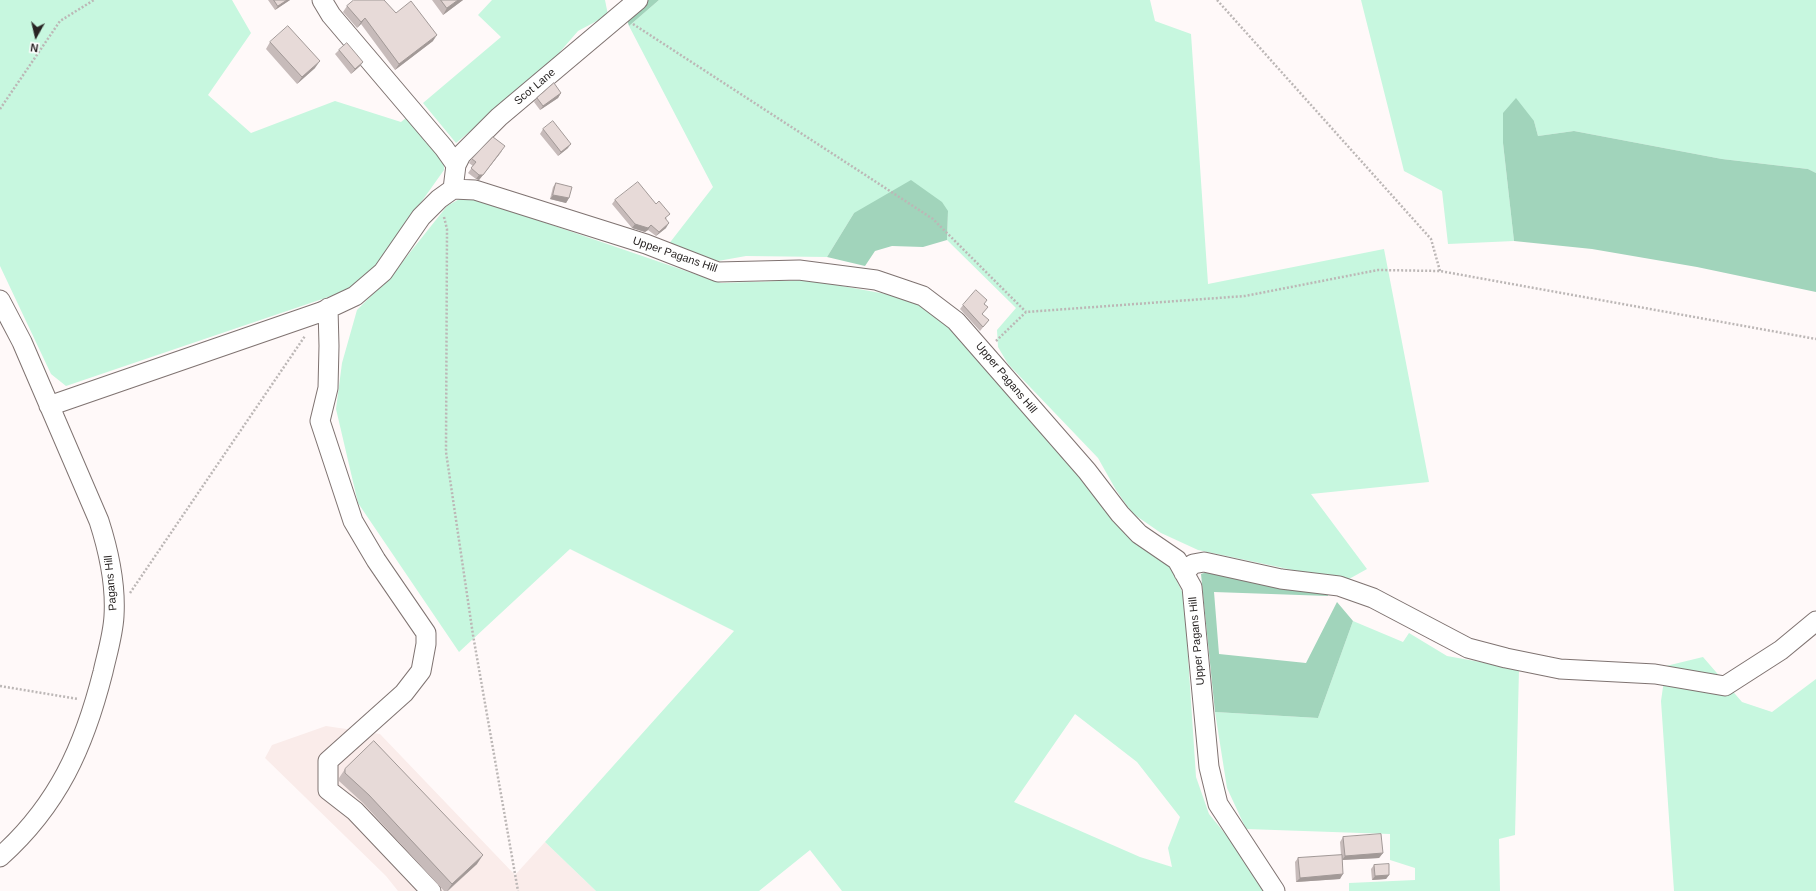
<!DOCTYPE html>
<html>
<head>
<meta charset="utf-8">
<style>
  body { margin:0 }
  #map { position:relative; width:1816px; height:891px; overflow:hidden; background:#fff9f9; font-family:Helvetica,sans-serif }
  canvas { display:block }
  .north { position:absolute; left:16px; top:16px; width:40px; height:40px; -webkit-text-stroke:3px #fff; paint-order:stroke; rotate:188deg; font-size:11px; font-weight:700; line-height:16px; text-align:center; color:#282423 }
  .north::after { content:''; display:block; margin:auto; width:14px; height:18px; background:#282423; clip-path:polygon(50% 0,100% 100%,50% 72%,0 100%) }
</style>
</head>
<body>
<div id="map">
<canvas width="1816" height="891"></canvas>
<div class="north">N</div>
</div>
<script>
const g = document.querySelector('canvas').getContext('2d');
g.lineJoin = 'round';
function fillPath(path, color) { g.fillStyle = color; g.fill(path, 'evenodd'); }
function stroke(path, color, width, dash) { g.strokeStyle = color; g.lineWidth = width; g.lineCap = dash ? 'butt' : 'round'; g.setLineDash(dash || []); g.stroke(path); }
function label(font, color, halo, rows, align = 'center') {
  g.font = font + ' Helvetica,sans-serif'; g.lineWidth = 3; g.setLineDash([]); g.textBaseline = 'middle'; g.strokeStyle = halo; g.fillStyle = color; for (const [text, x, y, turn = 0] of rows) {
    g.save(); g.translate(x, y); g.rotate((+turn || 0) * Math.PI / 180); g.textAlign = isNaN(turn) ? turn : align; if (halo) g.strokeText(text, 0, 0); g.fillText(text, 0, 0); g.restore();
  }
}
fillPath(new Path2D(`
  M326,726L380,734L515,875L545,842L596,891H398L386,876L265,758L272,745Z`), '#faecea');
fillPath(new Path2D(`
  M0,0H232L251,33L208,95L251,133L335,101L401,122L406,118L444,157V170L375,267L359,283L340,293L66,386L51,374L0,266Z
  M492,0H605L608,15L578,31L546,68L456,143L423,103L501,37L478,15Z
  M659,0H1150L1155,21L1191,34L1208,284L1384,249L1429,482L1311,494L1367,569L1349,579L1302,572L1198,550L1161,533L1132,513L1116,490L1098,458L1008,364L998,347L997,330L1016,308L947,240L948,211L854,213L827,257L746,256L718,261L668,245L713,187L629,26Z
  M1361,0H1816V173L1808,169L1722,159L1574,131L1538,136L1534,121L1503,143L1514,241L1448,244L1442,191L1404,171Z
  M463,197L479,200L721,283L809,280L897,296L929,309L969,345L1124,531L1171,568L1184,596L1196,777L1209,814L1241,853L1266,891H842L810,850L759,891H596L545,842L734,631L570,549L459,652L358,503L336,409L342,363L357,310L392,275L447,206ZM1075,714L1137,762L1180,817L1168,848L1172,867L1140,857L1014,802Z
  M1353,621L1403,642L1409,633L1447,656L1519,669L1515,835L1499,839L1500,891H1349V883L1415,880V868L1390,860V834L1246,829L1227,788L1215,712L1318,718Z
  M1703,657L1742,702L1772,712L1816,679V891H1674L1661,701L1666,666Z`), '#c7f7df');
fillPath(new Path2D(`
  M629,0H659L629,26L623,6Z
  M1516,98L1534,121L1538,136L1574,131L1722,159L1808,169L1816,173V292L1697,267L1592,249L1514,241L1503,143V113Z
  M911,180L942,202L948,211L947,240L923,247L892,246L875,251L865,266L827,257L854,213Z
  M1215,569L1327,590L1328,596L1214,592L1219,654L1306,663L1337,602L1353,621L1318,718L1215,712L1201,574Z`), '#a1d4bb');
const minor = new Path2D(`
  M322,0L331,15L444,148L456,165
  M453,189L475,190L646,244L718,272L799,270L876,280L923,296L956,321L1087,471L1120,514L1139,534L1177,560L1192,587L1209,767L1218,804L1275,891
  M453,189L456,165L461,155L499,117L638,0
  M0,300L22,342L99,521C109,552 116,583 114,616C113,635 107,654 103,672C84,747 58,805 0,857
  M328,308L329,346L328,388L320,421L353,521L376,560L426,633V644L421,671L404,693L328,761V790L355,811L431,891
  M49,406L321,312L355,296L383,272L421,217L439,199L453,189
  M1184,573L1193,564L1204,562L1281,579L1339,586L1373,598L1468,648L1506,658L1560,669L1655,674L1725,686L1781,650L1816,621`);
stroke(minor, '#7f7371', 21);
stroke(new Path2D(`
  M1217,0L1431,239L1440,271
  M633,24L933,219L1026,312
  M0,109L60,21L94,0
  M444,217L447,229L446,452L473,635L518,891
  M996,341L1026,312L1245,296L1378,270L1440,271L1816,339
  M130,593L305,336
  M0,686L78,699`), '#bcb7b6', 2.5, [2, 2]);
stroke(minor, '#fff', 19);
fillPath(new Path2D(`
  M268,0H290L275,10Z
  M432,0H463L443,15Z
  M347,6L396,13L433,41L395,70L361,24L357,28L343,12Z
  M270,42L315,68L297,84L266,49Z
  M339,50L363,62L360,66L351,74L335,54Z
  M561,93L558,98L540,110L534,102L537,98Z
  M543,129L568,148L558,156L540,134Z
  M502,151L479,180L476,179L468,173L473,166L469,163L472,159Z
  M556,183L569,198L566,203L550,199L553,187Z
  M615,200L667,218L666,219V228L656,236L648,230L645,232L632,228L612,204Z
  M984,304L988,307L982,314L989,320L980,331L960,309L963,305Z
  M345,769L477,864L448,891H444L363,803L339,781V778Z
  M1343,837L1383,853L1379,858L1342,860L1340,879L1296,882L1295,862L1298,858L1341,855L1340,842Z
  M1374,865L1389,875L1386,879L1372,880L1371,869Z`), '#c7bbba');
fillPath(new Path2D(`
  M287,0H290L275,10L278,6Z
  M458,0H463L443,15L447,8Z
  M365,18L361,24L357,28L361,22Z
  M437,35L433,41L395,70L399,64Z
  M320,61L315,68L297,84L302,77Z
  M363,62L360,66L351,74L355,69Z
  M561,93L558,98L540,110L543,106Z
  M571,144L568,148L558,156L561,152Z
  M502,151L479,180L476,179L479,175Z
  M553,195L569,198L566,203L550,199Z
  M669,223L666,228L656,236L659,232Z
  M635,224L651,225L648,230L645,232L632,228Z
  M1383,853L1379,858L1342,860L1345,856Z
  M483,855L477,864L447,891L452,884Z
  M1343,874L1340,879L1296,882L1300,878Z
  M1389,875L1386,879L1372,880L1375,876Z`), '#a29997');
const building = new Path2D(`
  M274,0H287L278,6Z
  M354,0H384L396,13L411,1L437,35L399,64L365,18L361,22L347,6Z
  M441,0H458L447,8Z
  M288,26L320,61L302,77L270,42Z
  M347,43L363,62L355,69L339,50Z
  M554,83L561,93L543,106L537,98Z
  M553,121L571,144L561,152L543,129Z
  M493,137L505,146L483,175H479L471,168L476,162L472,159Z
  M638,182L656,204L659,201L670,214L665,218L669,223L659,232L651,225L648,228L635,224L615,200Z
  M556,183L572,187L569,198L553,195Z
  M976,290L987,300L984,304L988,307L982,314L989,320L983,327L963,305Z
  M374,741L483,855L452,884L369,795L345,773V769Z
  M1381,834L1383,853L1345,856L1343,837Z
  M1342,855L1343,874L1300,878L1298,858Z
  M1389,864V875L1375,876L1374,865Z`);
fillPath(building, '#e7dad8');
stroke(building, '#a29997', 1);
label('11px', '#282423', '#fff', [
  ["Scot Lane",535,87,-40],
  ["Upper Pagans Hill",675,255,19],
  ["Upper Pagans Hill",1006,378,50],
  ["Pagans Hill",111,583,-95],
  ["Upper Pagans Hill",1197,641,-95]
]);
</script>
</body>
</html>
